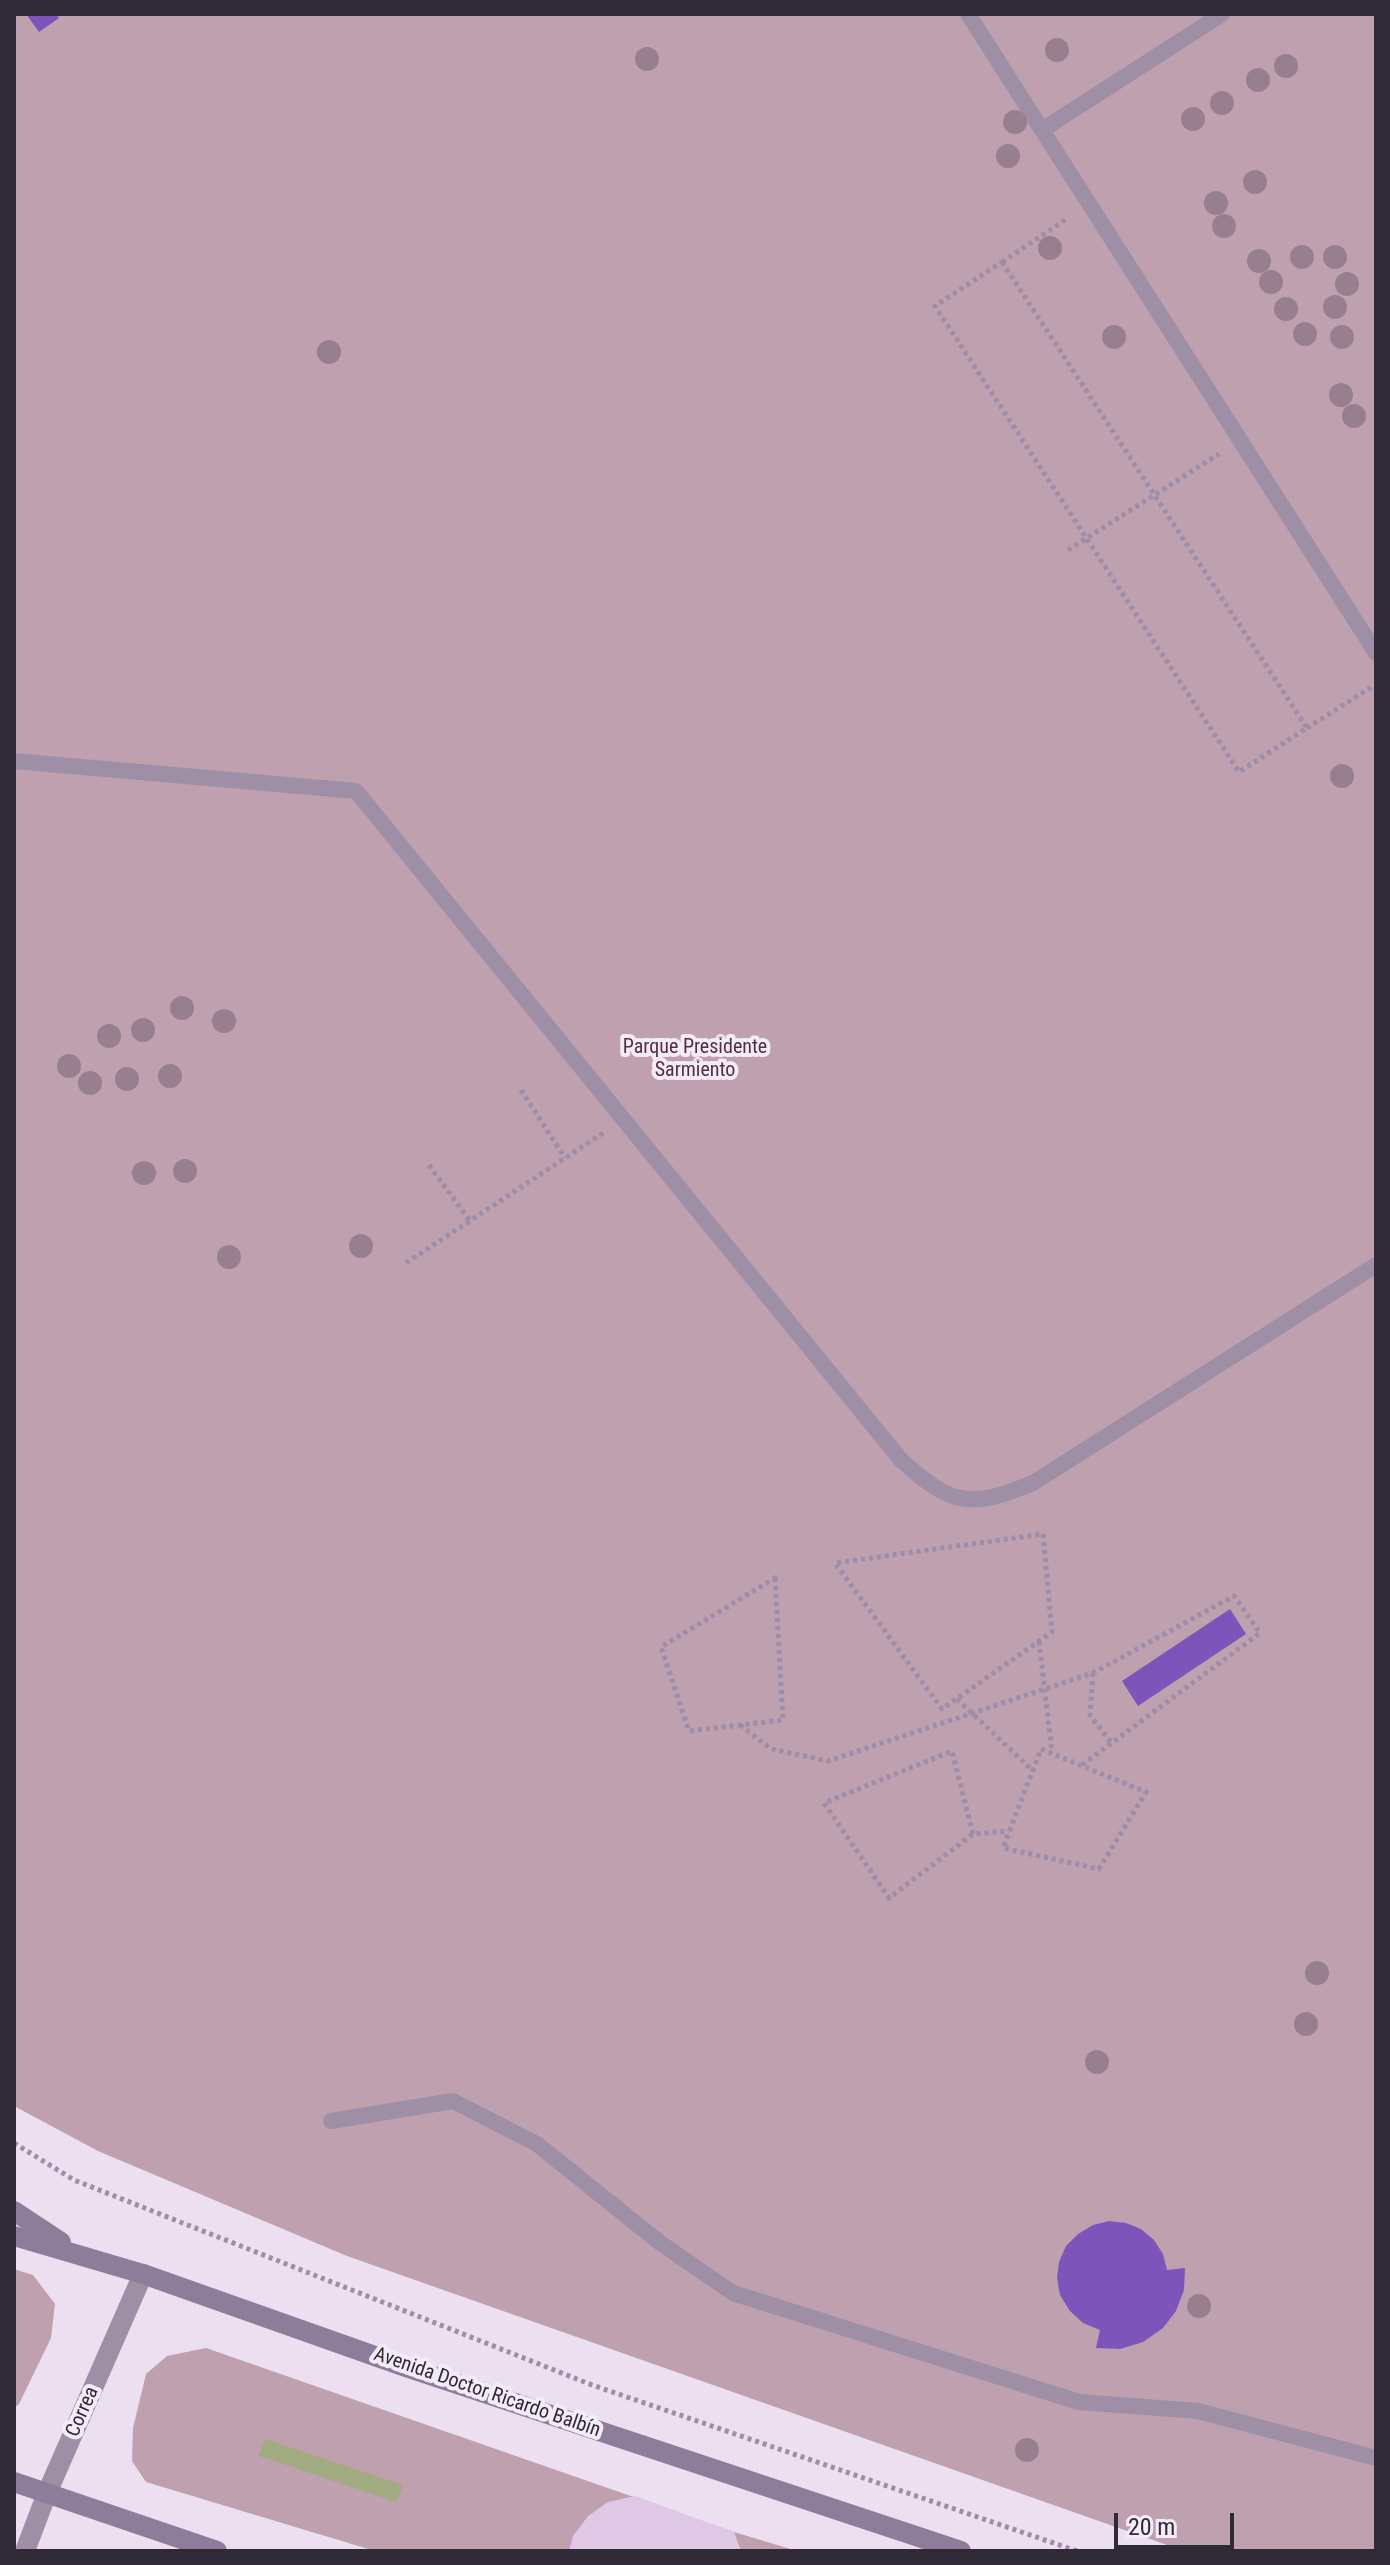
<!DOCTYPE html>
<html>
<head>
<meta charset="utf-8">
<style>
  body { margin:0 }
  #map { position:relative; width:1390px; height:2565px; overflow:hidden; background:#ebdff0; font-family:"Roboto Condensed",sans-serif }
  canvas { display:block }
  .frame { position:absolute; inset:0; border:16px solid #302a36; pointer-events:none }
  .scale { position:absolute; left:1114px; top:2513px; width:120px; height:36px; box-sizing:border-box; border:4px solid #302a36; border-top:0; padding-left:10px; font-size:24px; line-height:28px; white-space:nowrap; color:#302a36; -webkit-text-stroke:6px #f4ebf8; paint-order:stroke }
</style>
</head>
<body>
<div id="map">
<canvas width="1390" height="2565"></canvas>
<div class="frame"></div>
<div class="scale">20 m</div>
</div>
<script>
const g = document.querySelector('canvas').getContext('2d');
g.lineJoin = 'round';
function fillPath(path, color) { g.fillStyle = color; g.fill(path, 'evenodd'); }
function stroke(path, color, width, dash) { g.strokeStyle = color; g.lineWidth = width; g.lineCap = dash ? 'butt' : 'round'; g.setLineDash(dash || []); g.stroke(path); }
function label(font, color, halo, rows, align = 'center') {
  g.font = font + ' "Roboto Condensed",sans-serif'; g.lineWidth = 8; g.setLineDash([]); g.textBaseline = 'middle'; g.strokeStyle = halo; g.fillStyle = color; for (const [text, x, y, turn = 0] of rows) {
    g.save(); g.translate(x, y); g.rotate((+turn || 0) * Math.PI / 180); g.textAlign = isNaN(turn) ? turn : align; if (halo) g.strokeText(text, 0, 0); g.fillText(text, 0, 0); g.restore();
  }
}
fillPath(new Path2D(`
  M14,14H1376V2551H1184L347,2256L98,2151L14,2106Z
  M14,2269L33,2275L55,2304L51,2338L19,2404L14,2408Z
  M206,2348L734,2532L797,2551H375L146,2482L132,2461L133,2428L146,2374L167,2356Z`), '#bea0af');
fillPath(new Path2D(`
  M635,2496L734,2532L741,2551H569L573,2536L588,2516L608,2502Z`), '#dec8e6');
fillPath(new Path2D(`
  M265,2439L403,2485L396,2502L259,2456Z`), '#a2aa81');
fillPath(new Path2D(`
  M26,14H57L59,18L39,32Z
  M1230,1609L1246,1634L1138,1706L1122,1681Z
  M1109,2221L1126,2223L1141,2229L1154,2240L1163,2254L1167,2270L1185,2268L1184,2290L1176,2311L1163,2328L1143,2342L1120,2349L1096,2348L1100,2330L1083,2323L1070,2311L1060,2295L1057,2278L1059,2262L1066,2246L1078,2234L1093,2225Z`), '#7d54b9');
stroke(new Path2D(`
  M1002,262L1307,728L1239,772L935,306Z
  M1002,262L1068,218
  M1068,550L1219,454
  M1307,728L1376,684
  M521,1090L565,1158
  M429,1165L470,1221
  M406,1263L603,1133
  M1043,1534L1052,1632L942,1709L835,1563Z
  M775,1578L783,1720L689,1731L661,1647Z
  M1039,1641L1052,1752
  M1093,1673L1090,1715L1112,1744
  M957,1699L1033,1771
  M740,1725L771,1749L828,1761L1093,1673L1234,1596L1260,1633L1082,1765
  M1041,1749L1146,1792L1099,1869L1003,1848Z
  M973,1834L952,1751L824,1803L889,1898L973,1834L1009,1831
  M14,2143L74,2180L592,2385L1077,2551`), '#9d8da9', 5, [4, 4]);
stroke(new Path2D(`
  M968,14L1376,653
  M1042,130L1222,14
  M14,761L356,791L901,1460C952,1506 970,1509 1033,1483L1376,1265
  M331,2121L453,2101L537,2144L659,2242L733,2293L1079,2402L1198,2411L1376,2458`), '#9e8fa7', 16);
stroke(new Path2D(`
  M25,2551L47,2493L143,2274`), '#9e8fa7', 20);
stroke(new Path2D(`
  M14,2211L61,2242
  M14,2236L143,2274L403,2366L961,2551
  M14,2482L217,2551`), '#8d7d9b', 20);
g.fillStyle = '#977f8f';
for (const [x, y] of [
  [1057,50],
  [647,59],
  [1286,66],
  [1258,80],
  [1222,103],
  [1193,119],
  [1015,122],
  [1008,156],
  [1255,182],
  [1216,203],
  [1224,226],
  [1050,248],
  [1302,257],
  [1335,257],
  [1259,261],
  [1271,282],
  [1347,284],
  [1335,307],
  [1286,309],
  [1305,334],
  [1114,337],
  [1342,337],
  [329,352],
  [1341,395],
  [1354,416],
  [1342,776],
  [182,1008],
  [224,1021],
  [143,1030],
  [109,1036],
  [69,1066],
  [170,1076],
  [127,1079],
  [90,1083],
  [185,1171],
  [144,1173],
  [361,1246],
  [229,1257],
  [1317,1973],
  [1306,2024],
  [1097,2062],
  [1199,2306],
  [1027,2450]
]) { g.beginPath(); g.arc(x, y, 12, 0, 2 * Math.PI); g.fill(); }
label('20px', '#523040', '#f4ebf8', [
  ["Parque Presidente",695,1048],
  ["Sarmiento",695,1071]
]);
label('20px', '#302a36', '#f4ebf8', [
  ["Avenida Doctor Ricardo Balbín",487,2393,19],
  ["Correa",83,2412,-66]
]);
</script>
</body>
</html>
